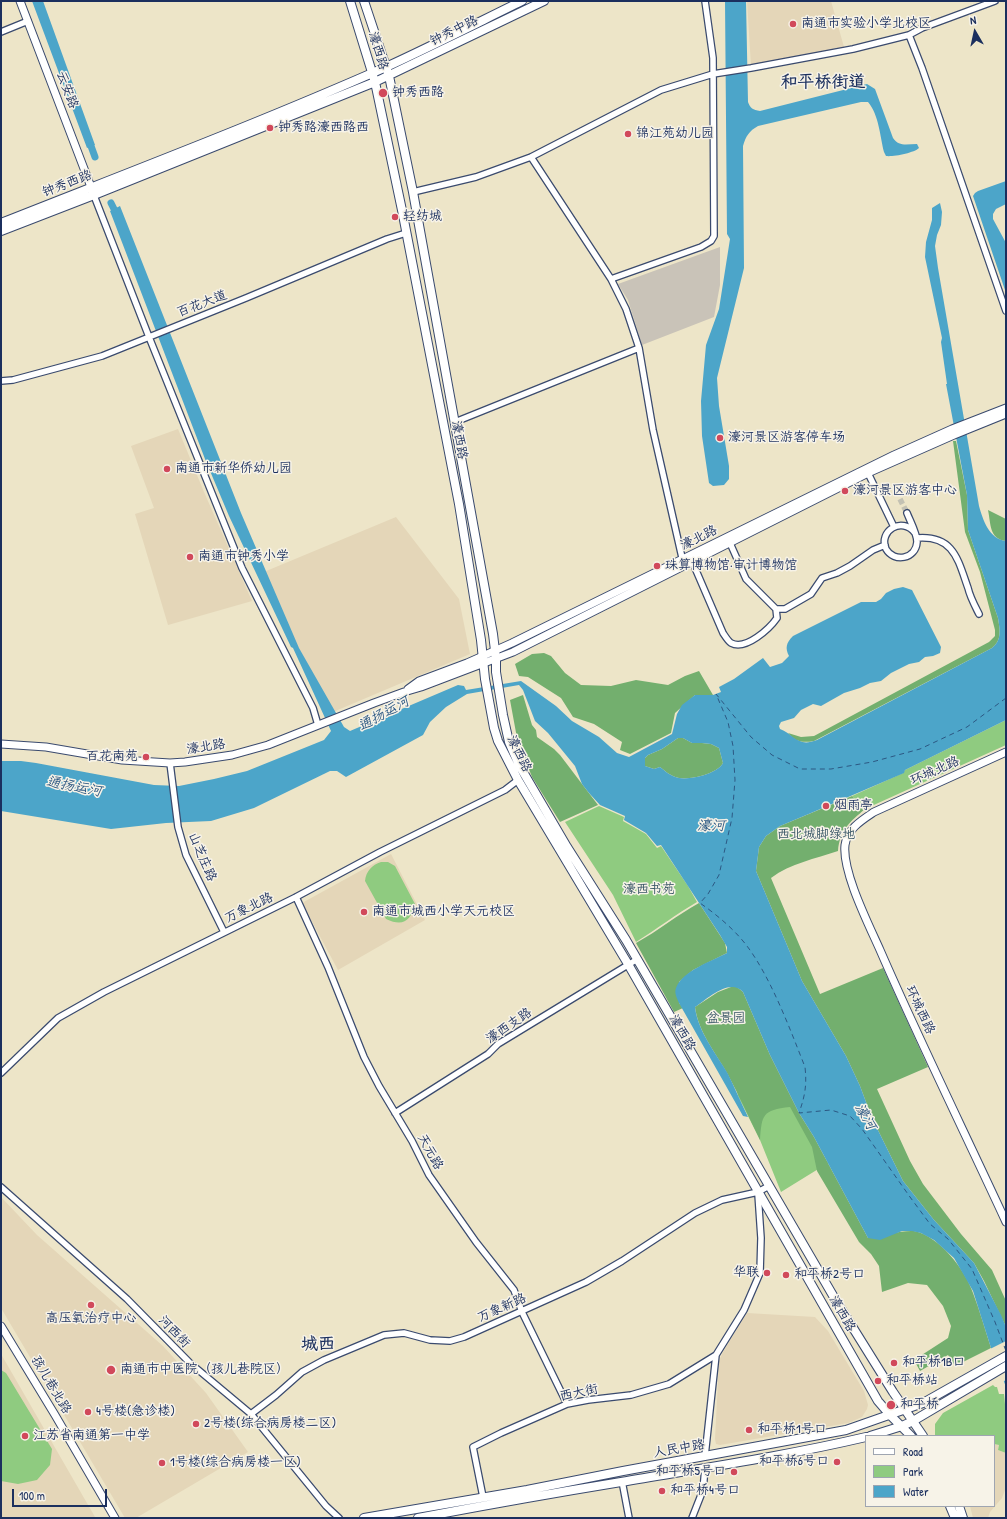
<!DOCTYPE html>
<html>
<head>
<meta charset="utf-8">
<style>
  body { margin:0 }
  #map { position:relative; width:1007px; height:1519px; overflow:hidden; background:#ede5c8; font-family:"Patrick Hand",sans-serif }
  canvas { display:block }
  .frame { position:absolute; inset:0; border:2px solid #1b2f5e; pointer-events:none }
  .legend { position:absolute; left:865px; top:1435px; width:130px; height:72px; box-sizing:border-box; background:#f7f3e8; border:1px solid #9fa5b1; margin:0; padding:5px 7px; list-style:none; font-size:12px; color:#1b2f5e }
  .legend li { display:flex; align-items:center; gap:8px; height:20px }
  .legend b { width:20px; border:1px solid #9fa5b1 }
  .north { position:absolute; left:955px; top:12px; width:40px; height:40px; -webkit-text-stroke:3px #f7f3e8; paint-order:stroke; rotate:351deg; font-size:11px; font-weight:700; line-height:16px; text-align:center; color:#1b2f5e }
  .north::after { content:''; display:block; margin:auto; width:14px; height:18px; background:#1b2f5e; clip-path:polygon(50% 0,100% 100%,50% 72%,0 100%) }
  .scale { position:absolute; left:12px; top:1489px; width:95px; height:18px; box-sizing:border-box; border:2px solid #1b2f5e; border-top:0; padding-left:5px; font-size:12px; line-height:14px; white-space:nowrap; color:#1b2f5e; -webkit-text-stroke:3px #f7f3e8; paint-order:stroke }
</style>
</head>
<body>
<div id="map">
<canvas width="1007" height="1519"></canvas>
<div class="frame"></div>
<ul class="legend">
<li><b style="height:5px;background:#fff"></b>Road</li>
<li><b style="height:11px;background:#8fcb80"></b>Park</li>
<li><b style="height:11px;background:#4ca5c9"></b>Water</li>
</ul>
<div class="north">N</div>
<div class="scale">100 m</div>
</div>
<script>
const g = document.querySelector('canvas').getContext('2d');
g.lineJoin = 'round';
function fillPath(path, color) { g.fillStyle = color; g.fill(path, 'evenodd'); }
function stroke(path, color, width, dash) { g.strokeStyle = color; g.lineWidth = width; g.lineCap = dash ? 'butt' : 'round'; g.setLineDash(dash || []); g.stroke(path); }
function label(font, color, halo, rows, align = 'center') {
  g.font = font + ' "Patrick Hand","LXGW WenKai TC",sans-serif'; g.lineWidth = 3; g.setLineDash([]); g.textBaseline = 'middle'; g.strokeStyle = halo; g.fillStyle = color; for (const [text, x, y, turn = 0] of rows) {
    g.save(); g.translate(x, y); g.rotate((+turn || 0) * Math.PI / 180); g.textAlign = isNaN(turn) ? turn : align; if (halo) g.strokeText(text, 0, 0); g.fillText(text, 0, 0); g.restore();
  }
}
fillPath(new Path2D(`
  M747,1H831L844,47L751,66Z
  M178,429L204,492L252,601L168,625L135,514L154,508L131,446Z
  M396,517L459,599L470,654L333,712L259,574Z
  M391,854L425,920L338,970L302,903Z
  M1,1197L37,1235L163,1346L206,1393L248,1452L136,1518H125L1,1308Z
  M747,1313L815,1317L828,1331L864,1391L868,1405L867,1409L862,1417L848,1423L720,1445L716,1444L715,1439L719,1361L723,1352Z
  M1,1354L95,1517L94,1518H1Z
  M994,1444L999,1445L998,1450L1006,1453L1005,1490L1002,1498L990,1512L988,1518H973L970,1506H994Z`), '#e4d6b8');
fillPath(new Path2D(`
  M720,247V285L714,317L642,345L628,300L618,284Z`), '#c9c3b8');
fillPath(new Path2D(`
  M1006,720V745L865,809L852,796L903,773L905,770Z
  M599,806L624,817L623,821L646,834L657,848L661,846L688,886L697,902C676,914 657,929 636,942L613,895L565,822Z
  M381,862H388L395,866L415,904C411,921 403,927 386,919L365,881C366,871 372,865 381,862Z
  M718,992L828,1163L781,1192L760,1140L738,1096Z
  M1,1370L6,1373L52,1449L50,1465L37,1480L18,1484L1,1481Z
  M993,1385L995,1387H997L999,1394H1004L1006,1414V1453L998,1450L999,1445L994,1444V1436H935V1424L943,1413Z`), '#8fcb80');
fillPath(new Path2D(`
  M953,441H956L967,495L968,530L998,618C1000,630 1002,640 992,648L814,741C803,743 795,742 788,733L801,737L814,736L989,642L995,636V630L980,572L965,532Z
  M988,510L1006,519V541C989,539 991,524 988,510Z
  M544,653L551,656L565,673L581,685L611,686L636,680L668,685L685,676L699,671L713,695H695L675,713L671,733L630,754L620,750L622,742L594,724L573,717L561,698L528,677L519,676L515,664L532,654Z
  M523,695L532,725L536,730L537,737L554,749L560,755L598,805L560,822L532,777L517,738L510,700Z
  M678,738H683L692,743H702L711,744L719,748L723,763C717,774 691,780 679,778C671,776 666,772 660,767L654,769L645,766V758L648,755L662,749Z
  M852,796L865,809C850,822 840,829 838,851C815,859 791,863 771,878L820,994L883,968L928,1067L877,1089L910,1161L923,1184L961,1234L992,1270L1006,1301V1327L984,1281L974,1263L934,1220L903,1181L872,1118L860,1086L846,1056L802,981L756,871L759,847L766,836L780,826Z
  M699,903L725,943L727,953L693,970L679,982V1003L683,1008L674,1012L636,943C658,931 677,915 699,903Z
  M731,987H737L743,992L770,1055L799,1113L814,1137L868,1238C881,1236 902,1230 914,1231C939,1236 965,1269 973,1293C980,1311 985,1330 991,1348L955,1366L948,1355L920,1371L914,1360L948,1338L951,1326L943,1306L927,1285L908,1283L882,1292L879,1266L871,1254L859,1242L817,1171L812,1147L790,1107C762,1110 762,1115 760,1140C749,1118 739,1095 727,1073C715,1052 698,1031 695,1007L718,992Z`), '#73af6e');
fillPath(new Path2D(`
  M32,1H43L95,145L87,148Z
  M725,1H746L748,102C750,108 753,110 760,111L867,84L875,89L893,138C899,147 907,144 917,144L919,148C914,153 893,157 886,156L884,152C880,136 879,115 868,102H861L758,126C749,131 746,136 743,146L744,268L717,378L719,406L729,466V479L724,485L713,486L709,483L702,436L701,401L706,345L719,309L730,239L727,234Z
  M1006,181V204L996,209L993,214V219L1006,243V293L973,196L975,193L978,191Z
  M940,203L942,212L941,225L937,235L935,246L938,268L979,506C983,520 989,539 1006,541V720L905,770L904,773L811,813L780,826L766,836L759,847L756,871L802,981L846,1056L860,1086L872,1118L903,1181L934,1220L974,1263L1001,1315L1006,1327V1387L991,1348L973,1291L954,1258L934,1240L921,1233L912,1231H902L880,1240L868,1238L814,1137L799,1113L770,1055L743,992C730,977 707,999 695,1007C698,1032 716,1053 728,1074C735,1088 741,1103 748,1117L743,1116L679,1003C677,998 674,993 676,988C682,971 712,961 727,953V947L720,935L661,845L657,846L646,833L624,820L625,816L600,805L589,793L582,784L575,766L548,733L535,721L523,690L519,685L467,694L446,707L430,722L423,735L346,777L337,771H330L254,808L211,821L166,823L111,829L1,811V761H21L36,763L154,785L179,786L214,779L247,771L324,740L331,731L293,648L291,647L229,516L205,459L110,211L120,206L241,513L299,648L344,727L350,731L458,685L464,686L466,690L521,681L556,706L572,721L599,737L617,753L629,757L672,734L677,714L682,705L695,695H713L721,692L719,687L734,679L763,658L770,667L782,663L789,656C785,648 786,643 793,636L861,602H876L881,599L886,593L894,589L903,587L912,590L941,647L940,653L933,656L925,657L919,662L909,664L891,673L881,681L870,683L860,688L844,693L821,706L813,704L801,710L794,718L781,722L779,726L780,729C794,734 797,748 817,740L992,648C1002,640 1000,630 998,618L968,530L967,495L946,384H947L941,342L942,338L925,257L926,242L932,220V208ZM678,738H683L692,743H702L711,744L719,748L723,763C717,774 691,780 679,778C671,776 666,772 660,767L654,769L645,766V758L648,755L662,749Z`), '#4ca5c9');
fillPath(new Path2D(`
  M1006,1341V1380L1002,1382L990,1349Z`), '#ede5c8');
stroke(new Path2D(`
  M91,146L95,157
  M111,203L114,209`), '#4ca5c9', 7);
stroke(new Path2D(`
  M1006,698L967,727L920,749L872,762L831,769H800L772,755L751,737L716,694L728,722L733,746L735,780L732,818L719,875L708,894L700,903C717,915 734,929 747,946C771,978 790,1029 805,1067C807,1085 805,1096 799,1113L831,1110L850,1116L862,1129L910,1197L930,1224L948,1239L972,1269L995,1322L1006,1351`), '#2c5883', 1, [5, 4]);
stroke(new Path2D(`
  M900,499L907,513`), '#c3c1b3', 5.5, [5.5, 3]);
const street = new Path2D(`
  M1,32L28,21
  M909,35L922,68L1006,311
  M531,157L611,279L626,309L639,348L653,430L683,562
  M413,192L476,177L531,157L661,90L713,74L751,68L853,49L909,35L922,28L995,1
  M93,193L149,337L242,568L313,708L318,725
  M611,279L701,247L711,241L714,236L713,58L705,1
  M1,381L13,380L102,356L246,298L387,239L406,233
  M455,422L639,348
  M868,473L894,527
  M907,513C910,521 917,533 917,542C916,559 894,563 886,549C878,531 902,516 915,533
  M917,538C954,535 958,560 968,588C970,597 975,606 979,614
  M730,543L746,579L776,609H785L811,594L822,578L837,573L850,566L873,550L885,545
  M692,561L723,633C725,636 728,641 731,643C746,651 770,628 777,618L776,609
  M170,763L178,827L186,855L224,932
  M296,897L328,967L364,1057L379,1086L412,1141L429,1175L476,1242L514,1290L522,1312L567,1404
  M1,1073L58,1018L104,992L296,897L380,852L505,790L518,780
  M395,1113L488,1054L498,1044L636,960
  M1,1187L127,1299L190,1363L251,1414L326,1506L339,1518
  M251,1414L276,1395L302,1372L324,1360L384,1335L404,1333L430,1340L450,1341L464,1337L586,1282L622,1261L695,1213L722,1200L758,1192L769,1186
  M705,1456L716,1355L744,1310L760,1273L761,1238L758,1194
  M622,1481L629,1518
  M483,1497L473,1447L501,1433L567,1404L588,1400L631,1395L669,1384L716,1355
  M692,1518L703,1490L705,1468`);
const secondary = new Path2D(`
  M20,1L91,187
  M408,689L419,681L467,663L512,643L894,455L952,429L1006,408
  M1,744L46,747L122,760L170,763L185,762L232,755L268,745L374,703L404,692L421,687L513,652L868,473L954,435L1006,414
  M1006,752L874,812C862,820 847,829 845,845C842,872 869,925 880,950C920,1042 964,1131 1006,1222
  M1,1326L55,1415L115,1518`);
const primary = new Path2D(`
  M350,1L375,82L403,215L459,504L481,640L485,679L494,728L498,741L518,780L628,964L878,1401L890,1415L911,1436
  M364,1L389,76L413,192L493,634L496,659V672L503,715L509,742L519,765L567,847L626,940L835,1299L893,1392L923,1436
  M1,223C130,172 259,123 386,67C432,46 477,23 522,1
  M1,231L94,195L375,82L544,1
  M870,1436L902,1426L913,1421L1006,1366
  M950,1506L955,1518
  M959,1506L963,1518
  M364,1518L527,1490L623,1471L846,1430L923,1403L1006,1356
  M418,1518C486,1505 554,1493 621,1482C703,1468 785,1456 866,1437`);
stroke(street, '#3a4a6e', 8);
stroke(secondary, '#3a4a6e', 9);
stroke(primary, '#3a4a6e', 10);
stroke(street, '#fff', 5.5);
stroke(secondary, '#fff', 7);
stroke(primary, '#fff', 8);
for (const [x, y, r, color] of [
  [793,24,4,"#d1495b"],
  [383,93,5,"#d1495b"],
  [270,128,4,"#d1495b"],
  [628,134,4,"#d1495b"],
  [395,217,4,"#d1495b"],
  [720,438,4,"#d1495b"],
  [167,469,4,"#d1495b"],
  [845,491,4,"#d1495b"],
  [190,557,4,"#d1495b"],
  [657,566,4,"#d1495b"],
  [146,757,4,"#d1495b"],
  [826,806,4,"#d1495b"],
  [364,912,4,"#d1495b"],
  [767,1273,4,"#d1495b"],
  [786,1275,4,"#d1495b"],
  [91,1305,4,"#d1495b"],
  [894,1363,4,"#d1495b"],
  [111,1370,5,"#d1495b"],
  [878,1381,4,"#d1495b"],
  [891,1405,5,"#d1495b"],
  [88,1412,4,"#d1495b"],
  [196,1424,4,"#d1495b"],
  [749,1430,4,"#d1495b"],
  [25,1436,4,"#d1495b"],
  [837,1462,4,"#d1495b"],
  [162,1463,4,"#d1495b"],
  [734,1472,4,"#d1495b"],
  [662,1491,4,"#d1495b"]
]) { const dot = new Path2D(); dot.arc(x, y, r, 0, 2 * Math.PI); g.fillStyle = color; g.fill(dot); stroke(dot, '#f7f3e8', 1.5); }
label('13px', '#1b2f5e', '#f7f3e8', [
  ["南通市实验小学北校区",801,24],
  ["钟秀西路",392,93],
  ["钟秀路濠西路西",278,128],
  ["锦江苑幼儿园",636,134],
  ["轻纺城",403,217],
  ["濠河景区游客停车场",728,438],
  ["南通市新华侨幼儿园",175,469],
  ["濠河景区游客中心",853,491],
  ["南通市钟秀小学",198,557],
  ["珠算博物馆·审计博物馆",665,566],
  ["百花南苑",138,757,"right"],
  ["烟雨亭",834,806],
  ["南通市城西小学天元校区",372,912],
  ["华联",759,1273,"right"],
  ["和平桥2号口",794,1275],
  ["高压氧治疗中心",91,1319,"center"],
  ["和平桥1B口",902,1363],
  ["南通市中医院（孩儿巷院区）",120,1370],
  ["和平桥站",886,1381],
  ["和平桥",900,1405],
  ["4号楼(急诊楼)",96,1412],
  ["2号楼(综合病房楼二区)",204,1424],
  ["和平桥1号口",757,1430],
  ["江苏省南通第一中学",33,1436],
  ["和平桥6号口",829,1462,"right"],
  ["1号楼(综合病房楼一区)",170,1463],
  ["和平桥5号口",726,1472,"right"],
  ["和平桥4号口",670,1491]
], 'left');
label('13px', '#1b2f5e', '#f7f3e8', [
  ["钟秀中路",454,31,-26],
  ["濠西路",378,51,73],
  ["云安路",67,90,69],
  ["钟秀西路",67,184,-21],
  ["百花大道",202,304,-21],
  ["濠西路",459,440,80],
  ["濠北路",699,538,-26],
  ["濠北路",206,747,-9],
  ["濠西路",519,754,64],
  ["环城北路",935,771,-24],
  ["山芝庄路",202,857,67],
  ["万象北路",249,908,-26],
  ["环城西路",920,1010,65],
  ["濠西支路",509,1026,-34],
  ["濠西路",682,1033,60],
  ["天元路",430,1152,61],
  ["万象新路",502,1308,-24],
  ["濠西路",842,1314,60],
  ["河西街",174,1332,46],
  ["孩儿巷北路",51,1385,59],
  ["西大街",579,1393,-12],
  ["人民中路",679,1449,-10]
]);
label('13px', '#385666', '#f7f3e8', [
  ["西北城脚绿地",816,835],
  ["濠西书苑",649,890],
  ["盆景园",726,1019]
]);
label('italic 14px', '#2c5883', '#f7f3e8', [
  ["通扬运河",384,714,-29],
  ["通扬运河",74,787,11],
  ["濠河",711,826],
  ["濠河",865,1117,60]
]);
label('bold 17px', '#1b2f5e', '#f7f3e8', [
  ["和平桥街道",823,82],
  ["城西",318,1344]
]);
</script>
</body>
</html>
